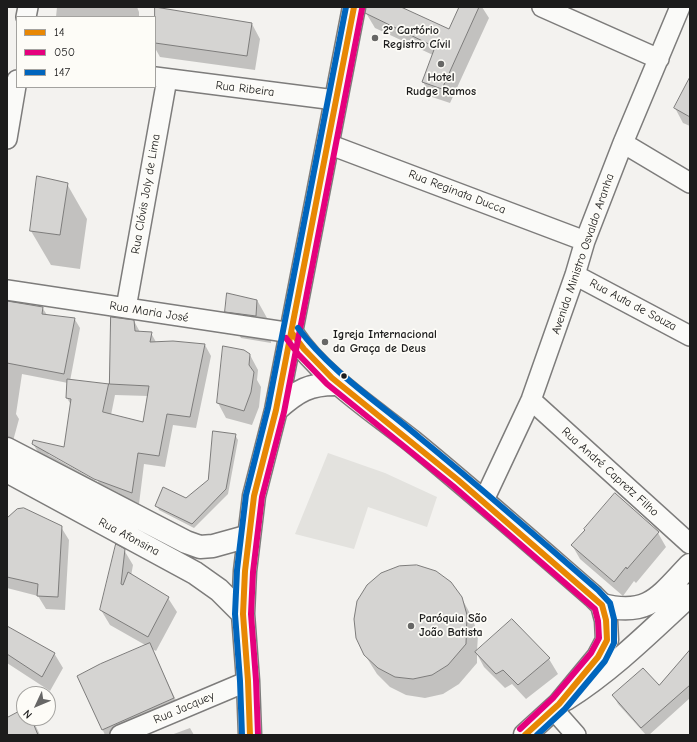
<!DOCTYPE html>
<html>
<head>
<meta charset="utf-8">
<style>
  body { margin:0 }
  #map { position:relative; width:697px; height:742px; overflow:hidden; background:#f3f2ef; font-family:"Comic Neue",sans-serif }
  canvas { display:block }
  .frame { position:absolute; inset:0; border:8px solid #1c1c1c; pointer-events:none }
  .legend { position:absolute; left:16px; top:16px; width:140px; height:72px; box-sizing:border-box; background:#fdfcf7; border:1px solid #a3a29f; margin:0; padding:5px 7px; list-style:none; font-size:12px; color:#1c1c1c }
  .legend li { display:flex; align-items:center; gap:8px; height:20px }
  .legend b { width:20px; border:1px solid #a3a29f }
  .north { position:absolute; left:16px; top:686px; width:40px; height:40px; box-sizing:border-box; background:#fdfcf7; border:1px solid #a3a29f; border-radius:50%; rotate:226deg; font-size:11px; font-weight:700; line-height:16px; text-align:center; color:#1c1c1c }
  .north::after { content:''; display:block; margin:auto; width:14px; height:18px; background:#676766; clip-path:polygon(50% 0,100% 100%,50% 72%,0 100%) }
</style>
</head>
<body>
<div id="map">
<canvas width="697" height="742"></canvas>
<div class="frame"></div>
<ul class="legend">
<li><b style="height:5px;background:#e88703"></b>14</li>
<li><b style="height:5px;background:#e5007d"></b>050</li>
<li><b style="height:5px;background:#0065bd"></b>147</li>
</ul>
<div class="north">N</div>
</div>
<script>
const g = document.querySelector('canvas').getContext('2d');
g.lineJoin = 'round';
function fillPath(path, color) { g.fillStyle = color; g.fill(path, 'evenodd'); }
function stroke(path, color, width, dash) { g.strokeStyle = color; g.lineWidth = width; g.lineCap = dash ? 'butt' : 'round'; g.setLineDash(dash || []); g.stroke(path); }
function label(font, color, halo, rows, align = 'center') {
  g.font = font + ' "Comic Neue",sans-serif'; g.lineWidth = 3.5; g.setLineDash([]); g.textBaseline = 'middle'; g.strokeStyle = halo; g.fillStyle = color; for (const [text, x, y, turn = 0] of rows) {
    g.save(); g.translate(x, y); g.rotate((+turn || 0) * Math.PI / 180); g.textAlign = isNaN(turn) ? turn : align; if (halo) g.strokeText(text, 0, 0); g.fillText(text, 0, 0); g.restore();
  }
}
fillPath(new Path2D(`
  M328,453L385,473L437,497L427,527L368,507L354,549L295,534Z`), '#e3e2de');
fillPath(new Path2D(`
  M57,7H137L139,12V17H56Z
  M367,7H399L450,31L460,7H482L489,18L450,103L432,97L423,82L433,55L375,28L366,13Z
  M155,8L252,24L260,39L255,70L160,57L155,48Z
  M690,80V126L683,123L675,108Z
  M67,184L87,219L80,269L51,265L31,231Z
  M257,300L272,327L271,343L241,338L226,311Z
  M7,301L42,307L47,315L74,318L80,328L70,381L110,385L112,318L134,321L140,332L151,333L156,342L205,345L211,356L196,428L173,425L165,467L144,464L139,504L102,490L40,455L33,444L65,448L71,405L67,398L68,383L22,374L16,414L19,419L13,441L7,437ZM115,395L148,396L144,423L111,415ZM48,454H52L99,480L98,482Z
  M250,355L258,370L257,380L261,387L259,407L252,425L226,418L218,403Z
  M235,435L238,440L228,494L194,528L159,510L157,505L186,499L208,481Z
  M7,520L61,527L69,540L65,610L46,609L38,596L7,588Z
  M658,533L666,547L636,583L634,581L623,596L580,559L572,545Z
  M124,550L133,565L131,576L168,598L177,612L156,651L152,649L181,711L128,735H105L78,677L147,646L110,625L101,610Z
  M461,597L472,617L478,635L477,651L512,620L549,659L558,674L526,699L512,684L505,688L484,667L477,654V663L459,684L443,694L425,698L406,695L390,687L377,674L365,655Z
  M7,627L54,653L63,668L50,691L7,663Z
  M690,657V698L649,735H646L618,704L613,695L659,686Z
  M24,710V718H32L40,735H7V719Z
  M190,728L194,735H171Z`), '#0003');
const building = new Path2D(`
  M155,7L252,23L247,56L155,43Z
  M366,7H401L449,29L459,7H479L442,89L422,82L435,47L365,13Z
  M690,77V117L674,108Z
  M37,176L68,183L60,235L30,231Z
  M227,293L257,300L256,316L225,312Z
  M7,301L43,307L42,314L75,318L64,374L7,363Z
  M111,317L134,320L135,331L152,332L150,342L173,341L205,344L190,417L167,414L159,456L138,453L132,493L94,479L32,444L33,440L64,447L71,399L66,398L67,379L109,384ZM109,384L149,386L143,422L103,412Z
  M223,346L244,350L250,354L249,365L254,372L251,392L244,411L217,403Z
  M213,431L236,434L226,489L192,524L155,506L163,487L186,498L208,480Z
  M615,493L659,532L627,569L626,567L614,582L571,545L585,530L584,529Z
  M24,508L62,526L58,597L37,596L38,584L7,577V518L17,509Z
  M116,544L125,549L121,584L123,585L128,572L169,597L148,637L100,610Z
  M417,565L436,571L451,582L462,597L467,615L466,644L448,665L432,675L413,679L395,677L378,668L364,655L356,638L354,619L357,601L367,585L381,573L399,566Z
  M512,619L550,658L518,685L503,670L496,674L475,652Z
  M7,626L55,653L42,677L7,654Z
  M150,643L174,698L102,730L77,676L100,664Z
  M690,650V685L641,728L612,695L643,668L659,685Z
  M24,709V718H31L38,735H7V718Z`);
fillPath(building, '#d5d4d2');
stroke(building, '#7d7c7b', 1);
const street = new Path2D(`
  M542,7L659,59
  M26,17L28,7
  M155,77L335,100
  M7,139L17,80
  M623,143L690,183
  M328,144L585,241
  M575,275L690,336
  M7,290L292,333
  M126,308L167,79
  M531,400L690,544
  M484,500L531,400L575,275L585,241L623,143L680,7
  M553,709L576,735
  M120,735L248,681`);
const secondary = new Path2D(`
  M602,605C649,617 660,596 690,565
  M566,699C612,670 651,631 690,595`);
const primary = new Path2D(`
  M292,333C320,376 373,410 413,442C474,492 533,544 593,596L602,605L606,620L607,640L598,657L559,704L525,735
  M276,410C297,391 310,383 339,384
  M7,449L186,542L200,547L213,546L249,536
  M7,471L195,573L219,590L243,614
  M250,735L248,681L243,614L245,571L254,496L276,410L354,7`);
stroke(street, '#7d7c7b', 22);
stroke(secondary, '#7d7c7b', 25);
stroke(primary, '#7d7c7b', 25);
stroke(street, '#fafaf8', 19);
stroke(secondary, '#fafaf8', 22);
stroke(primary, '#fafaf8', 22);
stroke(new Path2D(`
  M292,333L304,349L332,378L458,480L602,605L606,620L607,640L598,657L559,704L525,735
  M250,735L248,681L243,614L245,571L254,496L276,410L354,7`), '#e88703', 6);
stroke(new Path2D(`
  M286,338L298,354L327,384L453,486L595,609L598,621L599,638L591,653L553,698L520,729
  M258,735L256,680L251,614L253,572L262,497L284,412L362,9`), '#e5007d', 6);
stroke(new Path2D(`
  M298,328C332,373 378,402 420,438C480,487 539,539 598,590L610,603L614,619V643L605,661L565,709L537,735
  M242,735L240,681L235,614L237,570L246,495L268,408L346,7`), '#0065bd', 6);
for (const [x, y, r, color] of [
  [375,38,4,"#676766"],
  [441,64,4,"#676766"],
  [325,342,4,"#676766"],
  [344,376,3.5,"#1c1c1c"],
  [411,626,4,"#676766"]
]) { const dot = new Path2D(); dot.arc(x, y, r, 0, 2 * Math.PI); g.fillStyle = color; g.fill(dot); stroke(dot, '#fdfcf7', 1.5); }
label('bold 12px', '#1c1c1c', '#fdfcf7', [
  ["2º Cartório",383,31],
  ["Registro Cívil",383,45],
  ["Hotel",441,78,"center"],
  ["Rudge Ramos",441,92,"center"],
  ["Igreja Internacional",333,335],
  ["da Graça de Deus",333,349],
  ["Paróquia São",419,619],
  ["João Batista",419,633]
], 'left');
label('12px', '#1c1c1c', '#fdfcf7', [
  ["Rua Ribeira",245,89,7],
  ["Rua Reginata Ducca",457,192,21],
  ["Rua Clóvis Joly de Lima",146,194,-80],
  ["Avenida Ministro Osvaldo Aranha",583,254,-71],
  ["Rua Auta de Souza",633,305,28],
  ["Rua Maria José",149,312,9],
  ["Rua André Capretz Filho",610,472,42],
  ["Rua Afonsina",129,537,28],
  ["Rua Jacquey",184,708,-23]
]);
</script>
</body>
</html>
